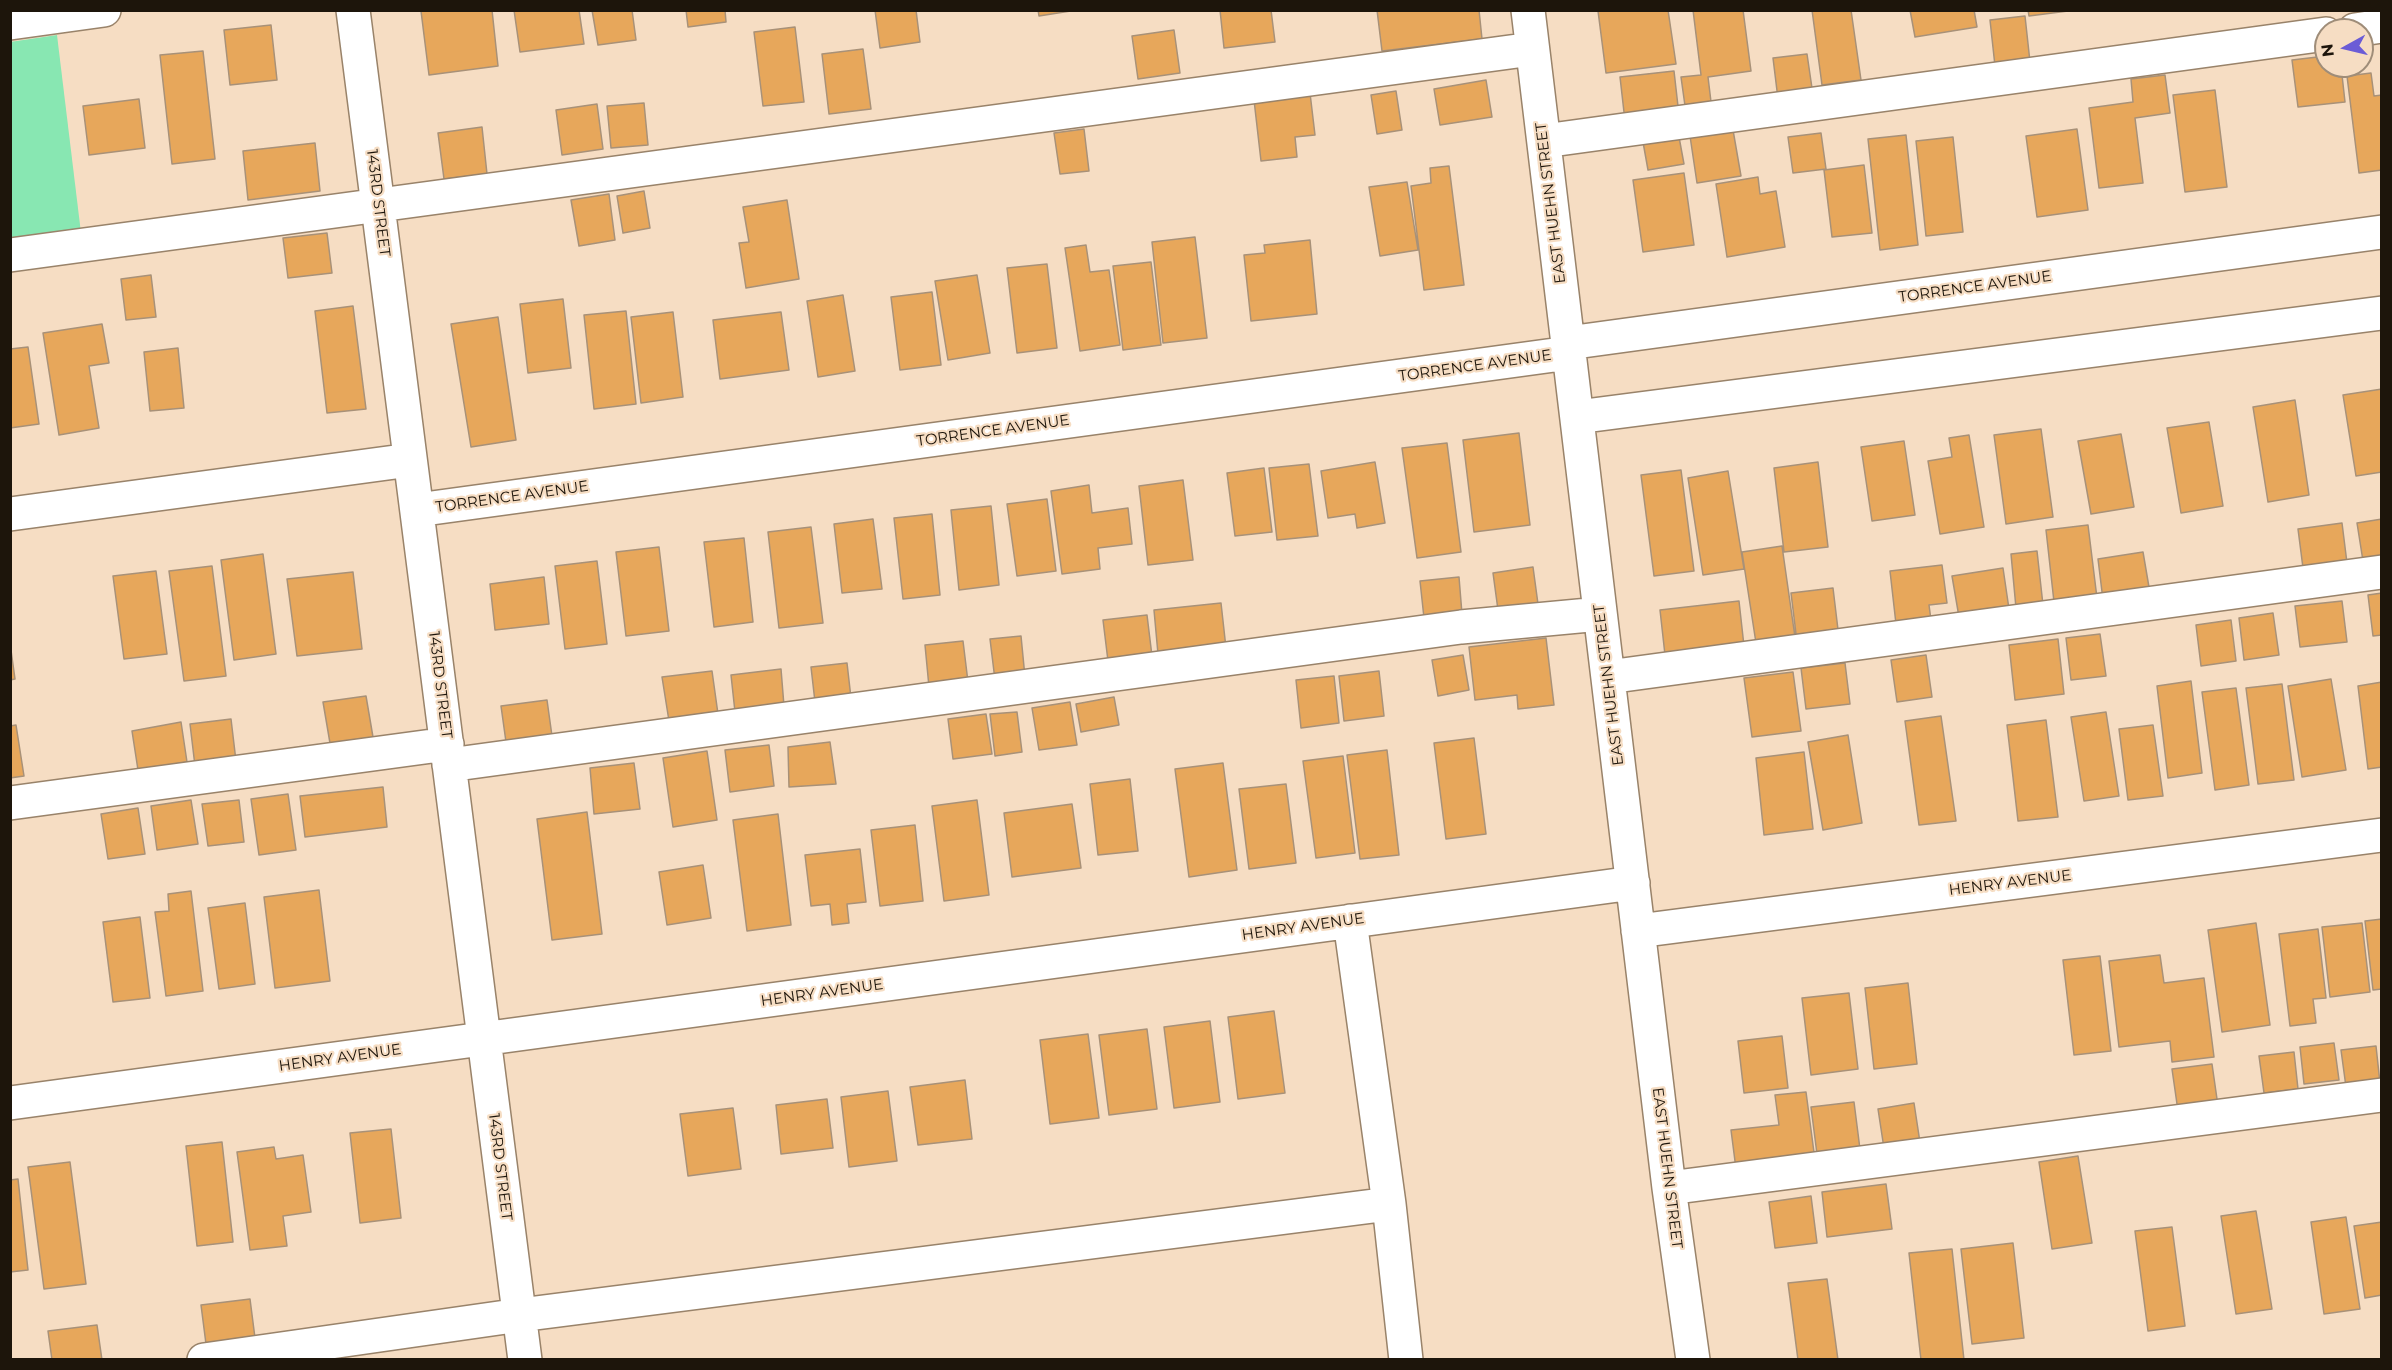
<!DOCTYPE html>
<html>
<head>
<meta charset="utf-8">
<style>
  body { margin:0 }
  #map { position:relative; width:2392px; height:1370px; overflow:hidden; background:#f6ddc3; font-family:Montserrat,sans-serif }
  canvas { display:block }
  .frame { position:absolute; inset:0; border:12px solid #1d150b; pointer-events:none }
  .north { position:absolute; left:2314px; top:18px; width:60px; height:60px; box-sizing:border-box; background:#f6ddc3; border:2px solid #9f8d79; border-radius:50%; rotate:262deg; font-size:16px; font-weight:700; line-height:24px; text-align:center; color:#1d150b }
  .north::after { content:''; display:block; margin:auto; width:21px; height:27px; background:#6b5cd6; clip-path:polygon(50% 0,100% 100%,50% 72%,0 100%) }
</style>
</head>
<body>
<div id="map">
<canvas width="2392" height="1370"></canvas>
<div class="frame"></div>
<div class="north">N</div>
</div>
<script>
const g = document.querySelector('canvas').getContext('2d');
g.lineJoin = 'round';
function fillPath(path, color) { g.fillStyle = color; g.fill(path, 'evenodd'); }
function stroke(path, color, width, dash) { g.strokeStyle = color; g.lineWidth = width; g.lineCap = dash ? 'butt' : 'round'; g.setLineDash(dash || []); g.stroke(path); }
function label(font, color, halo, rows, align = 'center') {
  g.font = font + ' Montserrat,sans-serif'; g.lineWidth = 4.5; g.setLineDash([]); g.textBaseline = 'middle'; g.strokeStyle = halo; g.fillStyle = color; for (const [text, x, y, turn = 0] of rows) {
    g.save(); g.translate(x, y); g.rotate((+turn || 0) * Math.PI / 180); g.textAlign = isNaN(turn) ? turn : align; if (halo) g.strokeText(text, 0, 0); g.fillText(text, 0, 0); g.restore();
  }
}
fillPath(new Path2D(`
  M57,35L81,233L11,242L10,42Z`), '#88e7b2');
const building = new Path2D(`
  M429,10H492L498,66L429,75L421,11Z
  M514,10H579L584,44L520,52Z
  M592,10H632L636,40L598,45Z
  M686,10H725L726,22L688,27Z
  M875,10H916L920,42L880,48Z
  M1038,10H1077L1039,16Z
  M1220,10H1271L1275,42L1224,48Z
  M1377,10H1479L1482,39L1382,51Z
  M1668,10L1676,64L1606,73L1598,11Z
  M1693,10H1743L1751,71L1708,77L1712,110L1686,113L1681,77L1701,75Z
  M1812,10H1851L1861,80L1822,85Z
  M1910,10H1974L1977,27L1915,37Z
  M2028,10H2068V11L2029,16Z
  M2025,16L2030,62L1995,66L1990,20Z
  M271,25L277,80L230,85L224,30Z
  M795,27L804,102L763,106L754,32Z
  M1174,30L1180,73L1138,79L1132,36Z
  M863,49L871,109L829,114L822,54Z
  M203,51L215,159L172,164L160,55Z
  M1807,54L1813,95L1778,99L1773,58Z
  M2326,56V66H2341L2345,102L2298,107L2292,60Z
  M1674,71L1679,115L1625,121L1620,77Z
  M2371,73L2374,96L2382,95V170L2359,173L2347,76Z
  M2165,75L2170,113L2135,118L2143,183L2099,188L2089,108L2133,102L2131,79Z
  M1486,80L1492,117L1440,125L1434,89Z
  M2215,90L2227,187L2185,192L2173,95Z
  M1396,91L1402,130L1377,134L1371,95Z
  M1310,93L1315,135L1295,137L1297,157L1261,161L1254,100Z
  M139,99L145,148L89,155L83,106Z
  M644,103L648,145L611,148L607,106Z
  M597,104L603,149L562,155L556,110Z
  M482,127L487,174L444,179L438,133Z
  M1084,129L1089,171L1060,174L1054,133Z
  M2077,129L2088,210L2037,217L2026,136Z
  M1733,130L1741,176L1697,183L1690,136Z
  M1821,133L1826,169L1793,173L1788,137Z
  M1906,135L1918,245L1880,250L1868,139Z
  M1679,137L1684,164L1648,170L1643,142Z
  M1953,137L1963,232L1926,236L1916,141Z
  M315,143L320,191L248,200L243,151Z
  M1864,165L1872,233L1832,237L1824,170Z
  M1449,166L1464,285L1424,290L1411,186L1431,183L1430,168Z
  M1684,173L1694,245L1643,252L1633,180Z
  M1758,177L1760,194L1776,191L1785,247L1727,257L1716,184Z
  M1407,182L1418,250L1380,256L1369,187Z
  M644,191L650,228L623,233L617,196Z
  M609,194L615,240L579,246L571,200Z
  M787,200L799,279L746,288L739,243L749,242L743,207Z
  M327,233L332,273L288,278L283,238Z
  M1195,237L1207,338L1163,343L1152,242Z
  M1310,240L1317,314L1251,321L1244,255L1265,253L1264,245Z
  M1086,245L1090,272L1109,270L1120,345L1080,351L1065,248Z
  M1151,262L1161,345L1123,350L1113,266Z
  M1047,264L1057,348L1017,353L1007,268Z
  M151,275L156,317L126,320L121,279Z
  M977,275L990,353L948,360L935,281Z
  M932,292L941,365L900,370L891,297Z
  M843,295L855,371L818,377L807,301Z
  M563,299L571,368L528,373L520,304Z
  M353,306L366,409L327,413L315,311Z
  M626,311L636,404L594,409L584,315Z
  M673,312L683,397L641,403L631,317Z
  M781,312L789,370L720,379L713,320Z
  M498,317L516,440L471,447L451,324Z
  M102,324L109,363L89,366L99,428L59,435L43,333Z
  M28,347L39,424L10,428V349Z
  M178,348L184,408L150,411L144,352Z
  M2382,389V472L2356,476L2343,395Z
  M2295,400L2309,495L2268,502L2253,407Z
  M2209,422L2223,506L2181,513L2167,428Z
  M2041,429L2053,517L2006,524L1994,435Z
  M1519,433L1530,525L1474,532L1463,440Z
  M2121,434L2134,507L2091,514L2078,441Z
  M1969,435L1984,527L1940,534L1928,461L1952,457L1949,438Z
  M1904,441L1915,515L1872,521L1861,447Z
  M1447,443L1461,552L1417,558L1402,448Z
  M1375,462L1385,523L1357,528L1355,514L1328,518L1321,471Z
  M1818,462L1828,547L1784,552L1774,468Z
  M1309,464L1318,536L1277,540L1269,468Z
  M1264,468L1272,532L1235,536L1227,473Z
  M1681,470L1694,571L1654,576L1641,475Z
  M1728,471L1744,569L1703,575L1688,478Z
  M1183,480L1193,560L1148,565L1139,486Z
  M1089,485L1092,513L1128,508L1132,544L1098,548L1100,569L1062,574L1051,491Z
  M1047,499L1056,571L1017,576L1007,504Z
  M991,506L999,585L959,590L951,510Z
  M932,514L940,595L903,599L894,518Z
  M873,519L882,589L842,593L834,524Z
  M2382,519V558L2363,561L2357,523Z
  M2342,523L2347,563L2303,568L2298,529Z
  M2088,525L2097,598L2054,602L2046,530Z
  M811,527L823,623L779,628L768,532Z
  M744,538L753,622L714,627L704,542Z
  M1782,546L1795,637L1756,643L1742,552Z
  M659,547L669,631L626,636L616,552Z
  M2037,551L2043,605L2016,608L2011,554Z
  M2143,552L2150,593L2103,600L2098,559Z
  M263,554L276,654L234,660L221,560Z
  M597,561L607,644L565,649L555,566Z
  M1942,565L1947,603L1929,605L1931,620L1896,624L1890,571Z
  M212,566L226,676L184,681L169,571Z
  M1533,567L1538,604L1498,610L1493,573Z
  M2003,568L2009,609L1959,617L1952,576Z
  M156,571L167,654L124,659L113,576Z
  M353,572L362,649L297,656L287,579Z
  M544,577L549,624L495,630L490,584Z
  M1459,577L1462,614L1424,618L1420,581Z
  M1833,588L1839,638L1797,642L1791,593Z
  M2382,593V635L2373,636L2368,595Z
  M1739,601L1744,646L1665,655L1660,610Z
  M2342,601L2347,642L2300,647L2295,606Z
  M1221,603L1226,648L1158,654L1154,610Z
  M2273,613L2279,655L2244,660L2239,618Z
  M1147,615L1152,656L1108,661L1103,620Z
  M2231,620L2236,661L2201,666L2196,625Z
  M2100,634L2106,676L2071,680L2066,638Z
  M1021,636L1025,677L995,680L990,639Z
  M1546,638L1554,705L1518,709L1517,695L1475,700L1469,647Z
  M2058,639L2064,694L2015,700L2009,645Z
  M963,641L968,682L929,687L925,645Z
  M10,643L15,679L10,680Z
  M1463,655L1469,690L1438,696L1432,660Z
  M1926,655L1932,697L1897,702L1891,660Z
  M847,663L851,698L815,702L811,667Z
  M1845,663L1850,704L1806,709L1801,668Z
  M781,669L784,706L735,712L731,675Z
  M712,671L718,714L669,721L662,677Z
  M1379,671L1384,716L1344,721L1339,676Z
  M1793,672L1801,731L1752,737L1744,678Z
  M1334,676L1339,723L1301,728L1296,680Z
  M2331,679L2346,770L2302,777L2288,686Z
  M2191,681L2202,773L2168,778L2157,686Z
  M2382,682V767L2368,769L2358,686Z
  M2282,684L2294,780L2258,784L2246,688Z
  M2236,688L2249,785L2215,790L2202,692Z
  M366,696L374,743L331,749L323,702Z
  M1114,697L1119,725L1081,732L1076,704Z
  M547,700L552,736L506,742L501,706Z
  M1070,702L1077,745L1039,750L1032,708Z
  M1017,712L1022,752L995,756L990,714Z
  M2106,712L2119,796L2084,801L2071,717Z
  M986,714L992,754L953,759L948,719Z
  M1941,716L1956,821L1919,825L1905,721Z
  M231,719L236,761L195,766L190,724Z
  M2046,720L2058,817L2018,821L2007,725Z
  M181,722L187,762L138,770L132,731Z
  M16,725L24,776L10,778V726Z
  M2153,725L2163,796L2128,800L2119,729Z
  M1848,735L1862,823L1823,830L1808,742Z
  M1474,738L1486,834L1446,839L1434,743Z
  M830,742L836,784L789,787L788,747Z
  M769,745L774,786L730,792L725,750Z
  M1387,750L1399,855L1360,859L1347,755Z
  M707,751L717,820L673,827L663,758Z
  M1804,752L1813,829L1764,835L1756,758Z
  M1343,756L1355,853L1316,858L1303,761Z
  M634,763L640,809L594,814L590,768Z
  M1223,763L1237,870L1189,877L1175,769Z
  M1130,779L1138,851L1098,855L1090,784Z
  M1286,784L1296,863L1249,869L1239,789Z
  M383,787L387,827L305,837L300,796Z
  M288,794L296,850L259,855L251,799Z
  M191,800L198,844L157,850L151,806Z
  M239,800L244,842L208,846L202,804Z
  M977,800L989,895L944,901L932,806Z
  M1072,804L1081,868L1012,877L1004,813Z
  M138,808L145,854L108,859L101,814Z
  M587,812L602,934L552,940L537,819Z
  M778,814L791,925L747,931L733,820Z
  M915,825L923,901L880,906L871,830Z
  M860,849L866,902L847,904L849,923L832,925L830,904L811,906L805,855Z
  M703,865L711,918L667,925L659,872Z
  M319,890L330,981L275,988L264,897Z
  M191,891L203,991L166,996L155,912L169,911L168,894Z
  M245,903L255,984L219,989L208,908Z
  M140,917L150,998L113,1002L103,922Z
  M2382,919V989L2373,990L2365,921Z
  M2256,923L2270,1025L2222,1032L2208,930Z
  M2362,923L2370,992L2330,997L2322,927Z
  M2318,929L2326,998L2313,999L2316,1023L2290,1026L2279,934Z
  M2160,955L2164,983L2204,978L2214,1057L2172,1062L2170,1041L2119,1047L2109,961Z
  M2100,956L2111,1051L2074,1055L2063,960Z
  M1908,983L1917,1064L1874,1069L1865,988Z
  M1849,993L1858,1069L1811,1075L1802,998Z
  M1274,1011L1285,1093L1238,1099L1228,1017Z
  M1210,1021L1220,1102L1174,1108L1164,1027Z
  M1147,1029L1157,1109L1109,1115L1099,1035Z
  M1088,1034L1099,1118L1050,1124L1040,1040Z
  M1782,1036L1788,1088L1744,1093L1738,1041Z
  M2334,1043L2339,1080L2304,1084L2300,1047Z
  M2376,1046L2380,1083L2346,1087L2341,1050Z
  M2294,1052L2298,1089L2264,1093L2259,1056Z
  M2212,1064L2218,1106L2178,1111L2172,1069Z
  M965,1080L972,1139L918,1145L910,1087Z
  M888,1091L897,1161L849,1167L841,1097Z
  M1806,1092L1815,1160L1736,1169L1731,1130L1779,1125L1775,1095Z
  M827,1099L833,1148L781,1154L776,1105Z
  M1854,1102L1861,1157L1818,1162L1811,1107Z
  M1914,1103L1921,1149L1885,1155L1878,1109Z
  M733,1108L741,1169L688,1176L680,1114Z
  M391,1129L401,1218L360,1223L350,1133Z
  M222,1142L233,1242L197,1246L186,1146Z
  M274,1147L276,1159L303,1155L311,1212L283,1216L287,1246L250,1250L237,1152Z
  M2078,1156L2092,1243L2052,1249L2039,1162Z
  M70,1162L86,1284L44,1289L28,1167Z
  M18,1179L28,1270L10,1272V1180Z
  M1886,1184L1892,1229L1827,1237L1822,1192Z
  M1811,1196L1817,1243L1775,1248L1769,1202Z
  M2256,1211L2272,1309L2236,1314L2221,1216Z
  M2346,1217L2360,1309L2324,1314L2311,1222Z
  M2382,1222V1295L2365,1298L2354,1226Z
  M2172,1227L2185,1326L2148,1331L2135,1231Z
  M2013,1243L2024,1338L1972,1344L1961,1249Z
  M1952,1249L1964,1360H1921L1909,1253Z
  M1827,1279L1838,1360H1798L1788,1283Z
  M250,1299L255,1338L206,1344L201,1305Z
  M97,1325L102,1360H52L48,1331Z`);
fillPath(building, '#e7a75b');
stroke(building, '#a89178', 1.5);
const minor = new Path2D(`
  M353,10L525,1360
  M1528,10L1669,1188L1693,1360
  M10,23L104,10
  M2355,30L2382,26
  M1544,141L2326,34
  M10,255L1532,49
  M1568,343L2382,232
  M1577,417L2382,313
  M417,510L1569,353
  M10,514L410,460
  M1608,677L2382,572
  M449,765L1461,627L1600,614
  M10,803L447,744
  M1350,921L1389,1204L1406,1360
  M1638,931L2382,835
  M10,1103L1633,883
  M1669,1188L2382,1095
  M204,1360L520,1315L1389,1204`);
stroke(minor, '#99836a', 36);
stroke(minor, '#fff', 33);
label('15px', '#1d150b', '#f6ddc3', [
  ["143RD STREET",378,203,83],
  ["EAST HUEHN STREET",1551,203,-97],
  ["TORRENCE AVENUE",1975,287,-8],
  ["TORRENCE AVENUE",1475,366,-8],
  ["TORRENCE AVENUE",993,431,-8],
  ["TORRENCE AVENUE",512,497,-8],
  ["143RD STREET",440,685,83],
  ["EAST HUEHN STREET",1609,685,-97],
  ["HENRY AVENUE",2010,883,-7],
  ["HENRY AVENUE",1303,927,-8],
  ["HENRY AVENUE",822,993,-8],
  ["HENRY AVENUE",340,1058,-8],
  ["143RD STREET",500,1167,83],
  ["EAST HUEHN STREET",1667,1168,83]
]);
</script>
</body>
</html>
